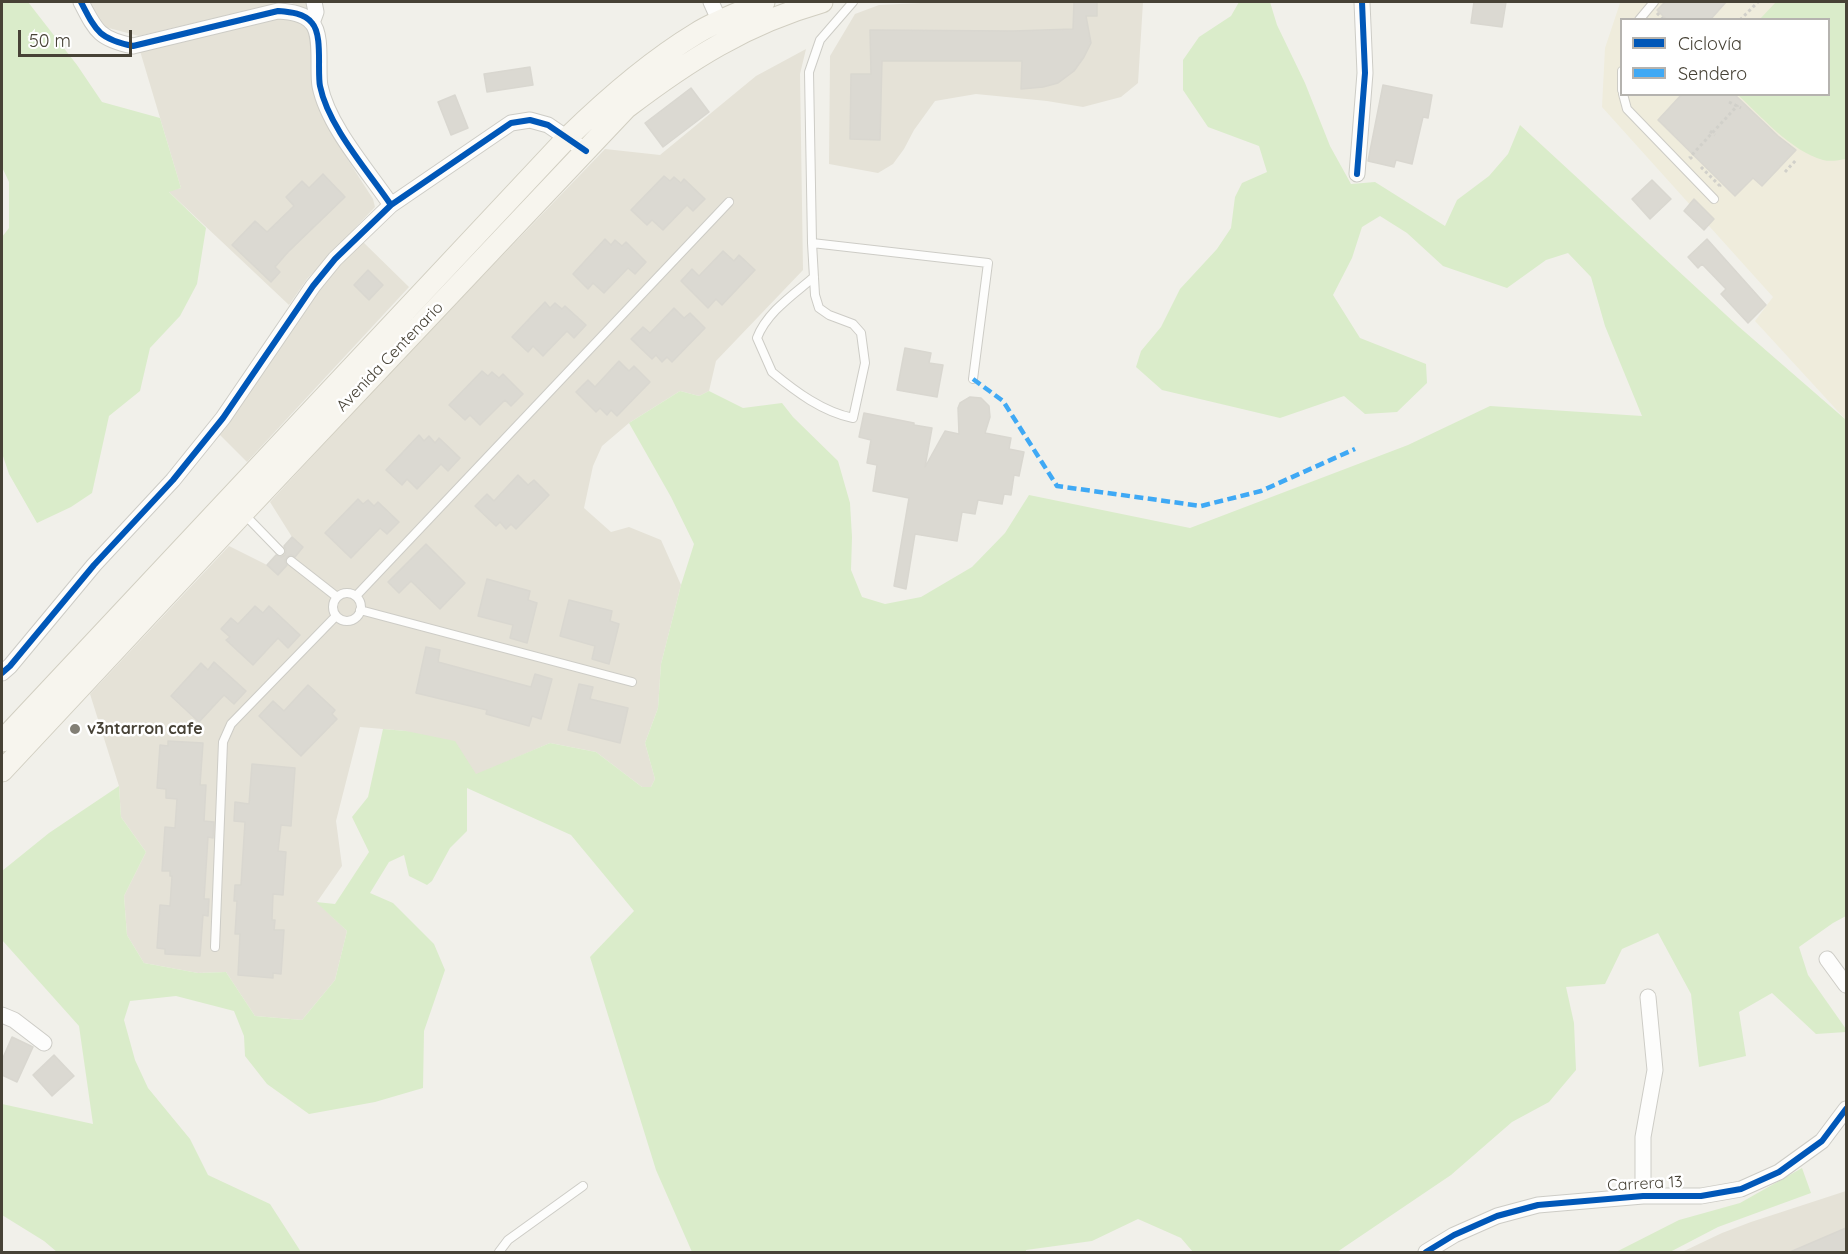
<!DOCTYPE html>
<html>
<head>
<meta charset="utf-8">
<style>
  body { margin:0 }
  #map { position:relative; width:1848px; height:1254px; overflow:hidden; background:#f1f0ea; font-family:Quicksand,sans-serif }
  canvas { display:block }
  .frame { position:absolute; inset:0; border:3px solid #474236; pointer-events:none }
  .legend { position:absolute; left:1620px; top:18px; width:210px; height:78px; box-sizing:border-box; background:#fff; border:2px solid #b5b3af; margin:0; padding:8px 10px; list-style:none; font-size:18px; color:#474236 }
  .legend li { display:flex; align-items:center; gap:12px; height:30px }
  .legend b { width:30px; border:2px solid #b5b3af }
  .scale { position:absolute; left:18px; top:30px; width:114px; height:27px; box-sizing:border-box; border:3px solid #474236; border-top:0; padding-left:8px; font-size:18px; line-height:21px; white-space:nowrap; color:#474236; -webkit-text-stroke:4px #fff; paint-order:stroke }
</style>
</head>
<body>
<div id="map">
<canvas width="1848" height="1254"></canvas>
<div class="frame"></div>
<ul class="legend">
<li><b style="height:8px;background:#0057b8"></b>Ciclovía</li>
<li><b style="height:8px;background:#3fa9f5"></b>Sendero</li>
</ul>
<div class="scale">50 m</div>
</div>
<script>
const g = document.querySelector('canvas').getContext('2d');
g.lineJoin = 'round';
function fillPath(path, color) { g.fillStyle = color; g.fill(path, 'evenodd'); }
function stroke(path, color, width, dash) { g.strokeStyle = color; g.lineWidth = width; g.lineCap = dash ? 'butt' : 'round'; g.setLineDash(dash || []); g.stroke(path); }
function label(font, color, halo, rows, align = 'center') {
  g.font = font + ' Quicksand,sans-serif'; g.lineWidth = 5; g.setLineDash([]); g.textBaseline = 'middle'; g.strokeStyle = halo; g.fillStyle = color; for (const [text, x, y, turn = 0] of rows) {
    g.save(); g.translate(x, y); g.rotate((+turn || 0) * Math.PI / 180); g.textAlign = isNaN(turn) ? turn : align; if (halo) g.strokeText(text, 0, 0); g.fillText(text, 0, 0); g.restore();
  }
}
fillPath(new Path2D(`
  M86,2H307L310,7L308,10L291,3L266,6L139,36L101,26Z
  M942,2H1143L1138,83L1121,97L1083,107L1047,101L976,94L935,101L914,130L904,149L893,164L878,173L829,164L830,56L855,14L879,5Z
  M284,17L299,21L311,31L314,88L318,106L341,149L373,199L375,207L307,279L289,305L168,191L181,188L140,51Z
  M806,49L800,74L803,270L716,361L709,391L699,396L680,391L629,423L602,446L593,466L584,508L611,532L629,527L661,540L681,585L661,664L658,708L645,743L655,779L651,787H642L596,752L550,743L476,775L406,731L360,727L336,821L342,866L317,902L347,931L335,980L302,1020L255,1016L226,972L198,973L144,963L127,935L124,896L146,852L121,817L119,786L90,694L229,546L267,565L280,551L292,537L270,502L396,366L605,149L660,155L756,76Z
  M361,240L409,287L247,462L219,434L329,275Z
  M1846,1191V1252H1682L1722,1233L1751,1222Z`), '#e5e2d7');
fillPath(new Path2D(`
  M1625,2H1846V446L1845,419L1755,321L1773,297L1602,107L1605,48L1620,3ZM1622,20H1828V94H1622Z`), '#efecdc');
fillPath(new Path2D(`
  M2,2H28L77,65L102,102L160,118L181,188L169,192L206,228L197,284L180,316L150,348L140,391L109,416L92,493L71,507L37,523L9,474L2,453V237L9,228V182L2,167Z
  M1239,2H1270L1277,25L1305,83L1330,146L1351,184L1375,182L1445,226L1457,200L1489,176L1508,154L1520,125L1738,326L1845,419L1846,916L1833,923L1799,947L1808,975L1846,1029V1032L1816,1034L1772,993L1739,1012L1746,1056L1699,1067L1691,994L1658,933L1622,949L1605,984L1566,987L1574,1023L1576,1070L1549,1102L1512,1122L1451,1175L1337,1252H1193L1181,1238L1138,1219L1092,1241L1026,1250V1252H692L656,1170L590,957L634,911L571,835L467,788V831L450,848L432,881L427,885L409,876L404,855L389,862L370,893L393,903L434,944L445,970L424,1031L423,1088L375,1102L309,1114L267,1084L245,1056L244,1036L234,1011L176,996L130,1001L124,1020L135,1060L148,1088L190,1139L208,1175L270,1204L301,1252H57L44,1241L2,1215V1104L93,1124L79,1026L2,940V871L49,833L119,786L121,817L146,852L124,896L127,935L144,963L198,973L226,972L255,1016L302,1020L335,980L347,931L316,902L335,904L369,852L352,817L368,797L383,729L406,731L455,741L476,774L550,743L596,752L642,787H651L655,779L645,743L658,708L661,664L681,585L694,544L671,497L629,423L680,391L699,396L709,391L743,408L782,403L793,417L838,461L850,503L852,537L851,570L862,597L885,604L921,597L972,567L1005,533L1029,495L1190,528L1408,445L1490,406L1642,416L1605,326L1591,277L1568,253L1546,260L1507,288L1443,266L1407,233L1380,216L1362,227L1352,258L1333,295L1360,338L1426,364L1427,383L1397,412L1365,414L1344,396L1280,418L1162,390L1136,367L1141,351L1161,327L1180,289L1217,249L1231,228L1235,197L1242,183L1267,172L1259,146L1208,127L1183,90V60L1199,37L1231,16Z
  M1776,2H1846V159C1839,160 1831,162 1823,160C1791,151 1762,117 1738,95L1828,94V20L1760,19Z
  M1802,1168L1811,1193L1718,1227L1670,1252H1616L1679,1220L1740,1203Z`), '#daecca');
const building = new Path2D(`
  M1074,2H1097V16H1086L1091,43L1084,57L1074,71L1058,83L1043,87L1021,89L1022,61H882L880,140L850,139L851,74H871L870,30L1013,31L1073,29Z
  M1474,2H1506L1502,27L1471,23Z
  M1665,2H1726L1710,20H1667L1657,10Z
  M530,67L533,85L487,92L484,74Z
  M1383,85L1432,95L1428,118L1423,117L1412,164L1396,160L1394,167L1368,161Z
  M691,88L709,112L663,147L645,123Z
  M1682,94H1734L1778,136L1796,150L1762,186L1753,178L1735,196L1658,120Z
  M455,95L468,128L451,135L438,102Z
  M323,174L345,197L288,252L275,267L280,272L271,282L232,245L255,221L267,232L294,206L286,197L302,181L309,188Z
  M664,176L670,181L674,177L681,183L684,179L705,199L693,211L687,205L663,230L652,220L647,225L631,210Z
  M1652,180L1671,199L1650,219L1632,199Z
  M1694,199L1714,219L1704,230L1684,211Z
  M605,239L611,245L615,240L622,246L626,242L646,262L635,274L628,268L604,293L593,283L588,289L573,274Z
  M1707,239L1766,305L1748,323L1721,294L1726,289L1702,264L1698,268L1688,257Z
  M723,251L734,261L739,255L755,270L722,305L716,299L708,308L681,281L692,269L699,276Z
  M368,270L383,285L369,300L354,285Z
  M545,302L550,308L555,303L562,309L565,306L586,325L574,338L567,331L543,356L533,346L528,352L512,337Z
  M674,308L684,318L690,313L705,328L672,362L667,357L662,362L656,355L652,359L631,339L643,327L650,333Z
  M905,348L931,353L929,363L943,365L937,397L897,390Z
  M619,361L629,371L634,366L650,382L617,416L611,410L607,415L600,408L596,412L576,392L588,380L595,387Z
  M482,371L488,376L492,372L499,378L503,374L523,394L511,406L505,400L480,425L470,415L465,420L449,405Z
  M970,397L981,398L989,406L990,417L985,433L1011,438L1009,449L1024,452L1019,476L1014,475L1011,495L1004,494L1002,504L978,500L975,514L962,512L957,541L915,534L906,589L894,586L909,498L873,491L877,465L867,463L871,440L859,437L864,413L914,423V425L932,428L925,467L945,431L959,434L958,408L960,403Z
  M419,435L424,441L429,436L435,443L439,438L460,458L448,471L441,464L417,489L407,479L402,485L386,470Z
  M518,475L528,485L534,480L549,495L516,529L511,524L506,529L500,522L496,526L475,506L487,494L494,501Z
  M358,499L363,504L368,500L374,506L378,502L399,522L387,534L380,528L351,558L325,533Z
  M292,537L303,547L295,557L291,555L287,557L285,561L287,565L278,575L267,565L276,555L281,557L285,555L286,550L284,546Z
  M426,544L465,583L440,609L411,581L399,593L388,582Z
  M487,579L530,591L528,600L537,603L527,643L510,638L513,625L478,616Z
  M569,600L612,611L610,621L619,624L609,664L592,659L595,646L560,636Z
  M255,606L263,613L269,606L300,635L288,648L278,638L253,665L226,640L230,637L221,629L231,618L238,624Z
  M426,647L440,650L438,662L531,687L535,674L552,679L541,719L532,716L529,726L486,714L487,710L416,693Z
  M214,662L246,691L234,704L224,695L199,722L171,696L201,663L208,670Z
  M579,684L593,687L590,699L628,708L620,743L568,730Z
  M308,685L335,710L332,714L337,719L301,756L259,716L273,701L284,711Z
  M168,741L203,743L200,785H206L204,821L214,822L213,838L208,837L204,899H209L208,916L203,915L200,956L165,954V949L157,948L160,905L170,906L172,876H170V871H162L165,827L175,828L177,799L166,798V789L157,788L160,745L168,746Z
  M252,764L295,768L291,826L281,825L278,851L286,852L283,895L273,894L272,920H275L274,930H284L281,974L273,973V978L238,975L240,934H235L237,901H234L235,885H241L245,822L234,821L235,802L249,804Z
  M12,1037L33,1047L17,1082L2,1075V1060Z
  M54,1055L74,1076L52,1096L33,1075Z
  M1846,1228V1252H1790Z`);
fillPath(building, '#dbd9d2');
stroke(building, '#d9d7d0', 1.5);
const service = new Path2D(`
  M1639,20L1654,2
  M1622,71V90
  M1623,94L1627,109L1714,199
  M812,243L988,263L973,379
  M814,277C793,295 767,312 757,338L772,372C796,392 823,412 853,418L865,363L861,333L853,324L829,315L819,308L815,295L812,243L809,72L820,40L853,2
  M245,515L280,551
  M291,561L337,597
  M333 607a14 14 0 1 1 28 0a14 14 0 1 1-28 0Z
  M356,596L729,202
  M360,610L632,682
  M215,947L223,742L231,724L336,616
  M499,1252L508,1240L583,1186`);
const minor = new Path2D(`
  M81,2C96,31 99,39 133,46L278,11C290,12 304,13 312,23C323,35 317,71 320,86C328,126 368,171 391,205
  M711,2L720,22
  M312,23L316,12L314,2
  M1357,174L1365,73L1362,2
  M2,673L10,666L94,565L173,480L223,418L313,286L335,259L391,205L511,123L530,120L548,125L586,151
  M1827,959L1846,985
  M2,1015L14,1020L44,1043
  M1643,1196V1137L1655,1070L1648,997
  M1426,1252L1454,1235L1497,1216L1538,1205L1643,1196H1701L1741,1189L1779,1172L1822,1141L1846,1109`);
const secondary = new Path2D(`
  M2,741L568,137C608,98 649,62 697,33C718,20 742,12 764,2
  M2,771L243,513L626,108C689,60 745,24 822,2`);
stroke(service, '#cdccc6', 10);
stroke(minor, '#cdccc6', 17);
stroke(secondary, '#d1cec1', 23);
stroke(new Path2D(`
  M1657,13L1664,20
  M1716,20H1724
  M1740,20L1758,2
  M1729,102L1741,108
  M1710,131L1715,135
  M1692,159L1690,157L1738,105
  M1701,167L1720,186L1718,188
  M1785,172L1796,160`), '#d1d0ca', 3, [3, 3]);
stroke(service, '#fdfdfc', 8);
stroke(minor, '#fdfdfc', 15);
stroke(secondary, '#f7f5ee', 21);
stroke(new Path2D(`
  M973,379L1003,401L1057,486L1201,506L1261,491L1355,449`), '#3fa9f5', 4.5, [9, 4.5]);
stroke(new Path2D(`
  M81,2C96,31 99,39 133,46L278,11C290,12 304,13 312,23C323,35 317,71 320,86C328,126 368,171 391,205
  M1357,174L1365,73L1362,2
  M2,673L10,666L94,565L173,480L223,418L313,286L335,259L391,205L511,123L530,120L548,125L586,151
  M1426,1252L1454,1235L1497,1216L1538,1205L1643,1196H1701L1741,1189L1779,1172L1822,1141L1846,1109`), '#0057b8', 6);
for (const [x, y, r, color] of [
  [75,729,6,"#827f75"]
]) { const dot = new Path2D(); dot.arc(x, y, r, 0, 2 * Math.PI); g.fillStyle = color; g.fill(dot); stroke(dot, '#fff', 2); }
label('16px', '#474236', '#fff', [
  ["Avenida Centenario",390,357,-46],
  ["Carrera 13",1645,1184,-3]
]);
label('bold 16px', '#474236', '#fff', [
  ["v3ntarron cafe",87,729]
], 'left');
</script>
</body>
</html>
